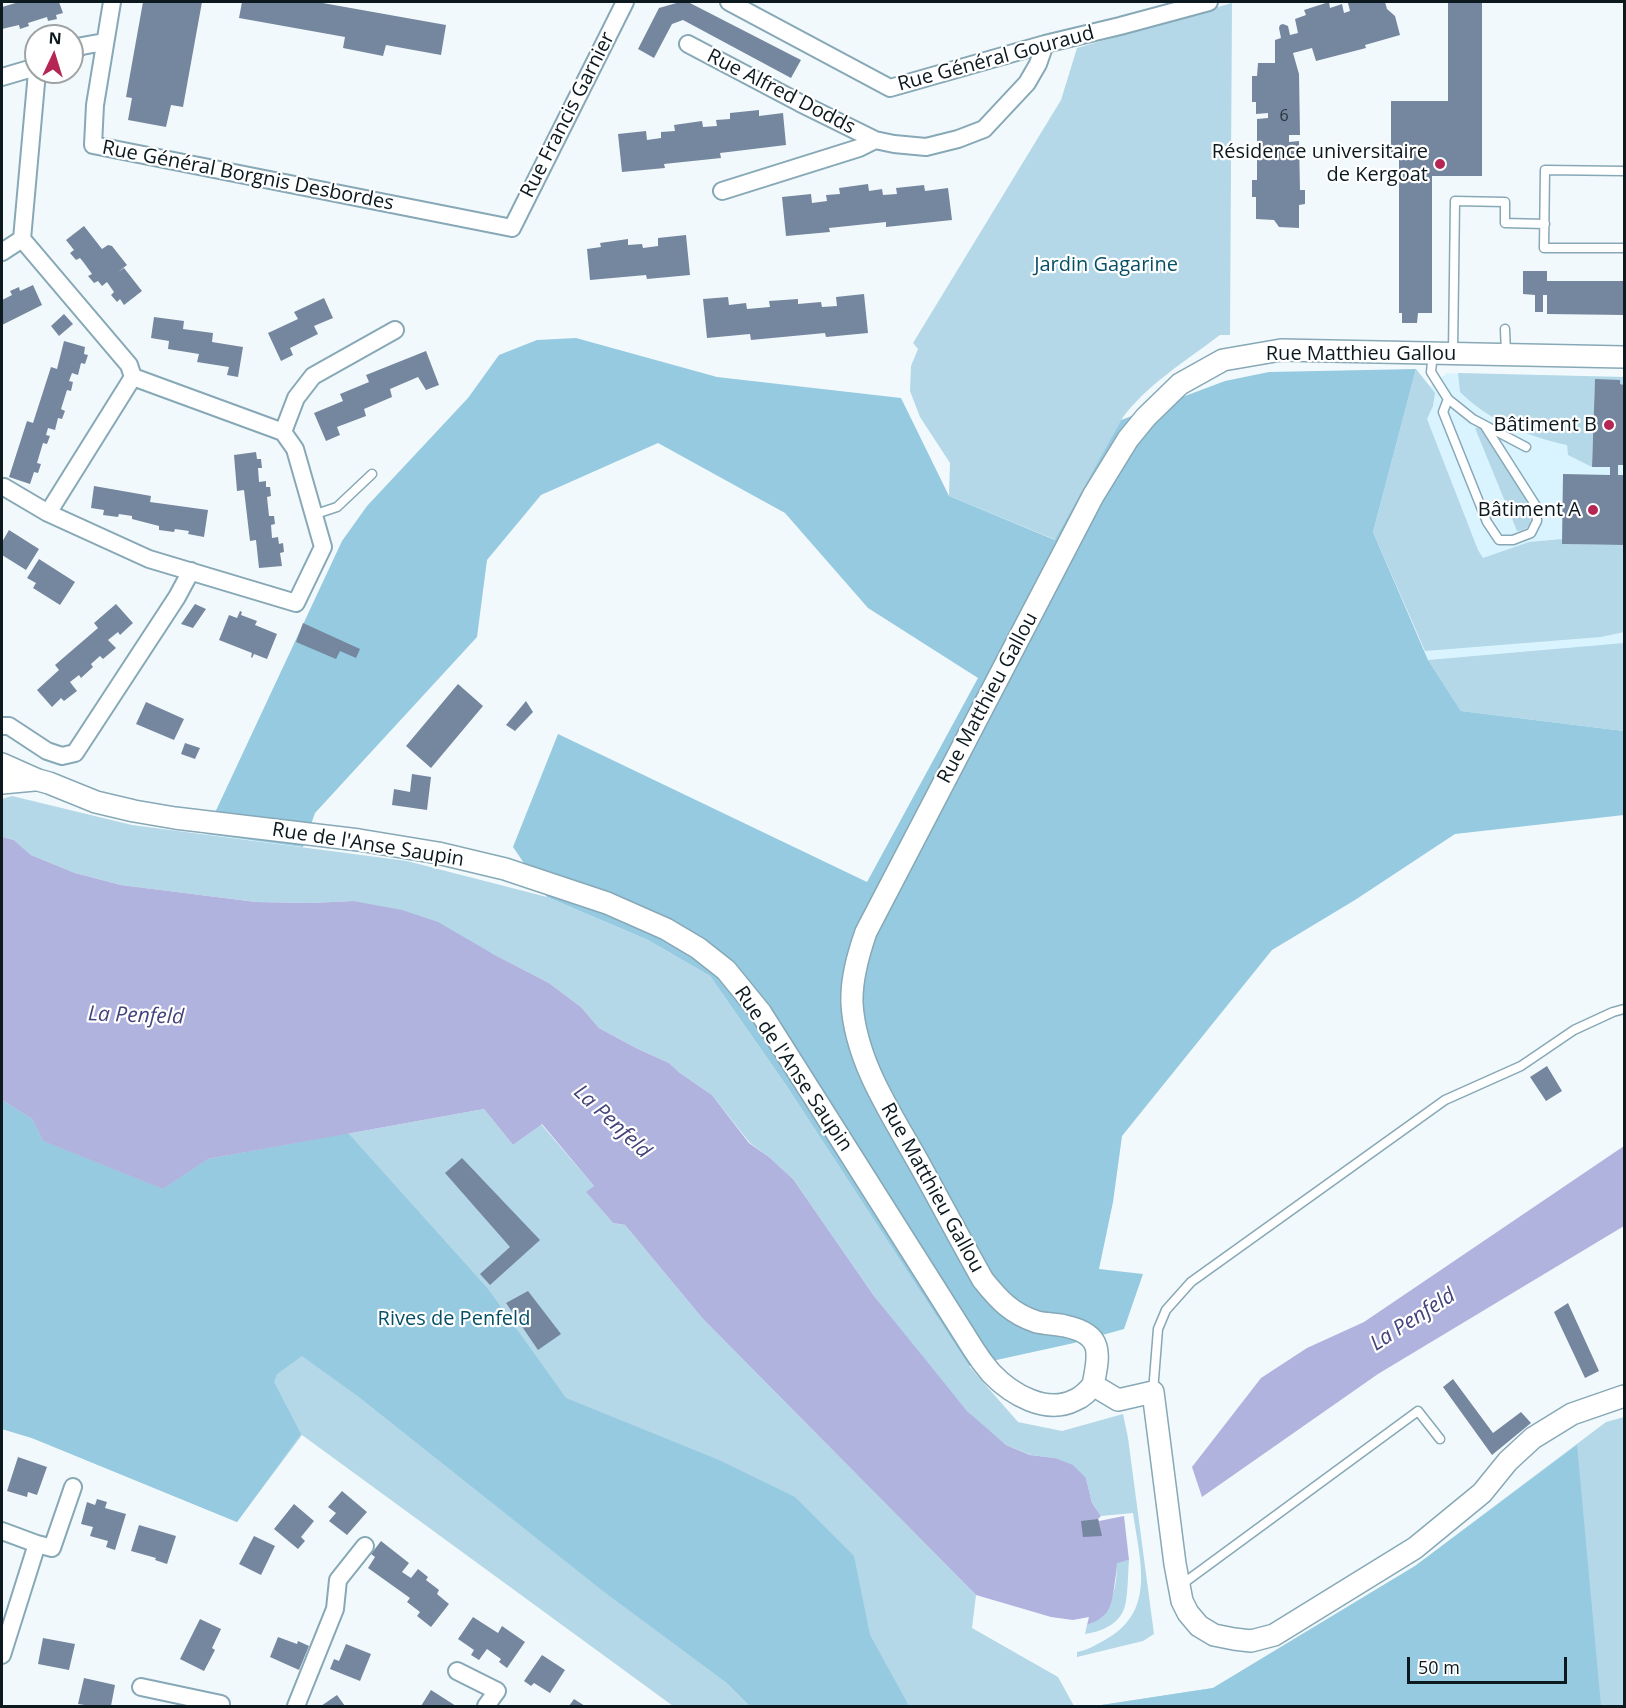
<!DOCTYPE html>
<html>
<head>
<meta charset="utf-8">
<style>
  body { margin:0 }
  #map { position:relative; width:1626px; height:1708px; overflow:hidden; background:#f2f9fc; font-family:"Open Sans",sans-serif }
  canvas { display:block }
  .frame { position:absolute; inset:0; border:3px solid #0c191e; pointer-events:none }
  .north { position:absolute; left:24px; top:24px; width:60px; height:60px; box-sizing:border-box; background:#fff; border:2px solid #9ea3a5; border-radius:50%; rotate:4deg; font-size:16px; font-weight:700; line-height:24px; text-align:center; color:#0c191e }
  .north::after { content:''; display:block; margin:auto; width:21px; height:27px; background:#b62654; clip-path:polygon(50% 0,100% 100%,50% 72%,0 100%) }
  .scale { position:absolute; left:1407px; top:1657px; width:160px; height:27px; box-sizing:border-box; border:3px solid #0c191e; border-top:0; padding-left:8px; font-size:18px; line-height:21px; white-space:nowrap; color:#0c191e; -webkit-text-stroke:4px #fff; paint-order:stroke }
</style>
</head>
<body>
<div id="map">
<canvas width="1626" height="1708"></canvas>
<div class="frame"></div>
<div class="north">N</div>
<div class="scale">50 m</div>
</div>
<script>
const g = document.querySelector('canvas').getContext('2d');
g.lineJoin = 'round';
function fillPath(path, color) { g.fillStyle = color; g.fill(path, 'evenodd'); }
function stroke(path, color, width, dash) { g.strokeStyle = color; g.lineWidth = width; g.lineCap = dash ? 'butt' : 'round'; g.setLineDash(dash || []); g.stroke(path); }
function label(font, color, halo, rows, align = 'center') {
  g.font = font + ' "Open Sans",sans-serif'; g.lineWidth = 4.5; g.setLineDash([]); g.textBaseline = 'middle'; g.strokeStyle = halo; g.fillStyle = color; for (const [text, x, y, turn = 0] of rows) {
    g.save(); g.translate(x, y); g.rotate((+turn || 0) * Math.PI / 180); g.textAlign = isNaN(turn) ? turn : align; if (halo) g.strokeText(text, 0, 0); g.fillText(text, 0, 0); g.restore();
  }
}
fillPath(new Path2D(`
  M1416,369L1430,386L1447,373L1624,377V731L1428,660L1415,626Z`), '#daf4ff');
fillPath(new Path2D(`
  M1232,3L1230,335H1220C1186,361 1146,385 1121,420L1056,540L949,496L950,463L920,417L910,391L911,366L918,349L913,343L1061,100L1077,48Z
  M1416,369L1435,393L1433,406L1427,419L1478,550L1483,558L1529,542L1562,539V544L1624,545V632L1601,637L1425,651L1373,532Z
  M1458,373L1624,377V385L1595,380L1592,467L1568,455L1567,445C1528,437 1488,420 1460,392Z
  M1475,428H1480C1492,446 1531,497 1531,517C1531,526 1525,531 1517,531Z
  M1624,643V731L1461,711L1428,660Z
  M12,796L132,825L407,861L547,897L648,940L710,976L786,1085L969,1366L1018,1422L1062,1431L1123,1414L1128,1438L1154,1634L1143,1641L1077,1657V1652C1087,1650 1094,1646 1103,1641C1157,1613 1140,1562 1133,1513L1101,1516L1092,1503L1086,1478L1055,1458L1031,1455L1006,1445L985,1428L967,1411L924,1360L874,1296L793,1179L769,1157L750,1143L712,1095L680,1073L669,1063L636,1048L599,1028L581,1007L549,983L493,954L353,901L311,903L256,902L121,885L75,873L31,855L14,840L2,837V799Z
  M2,1100L32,1119L43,1141L208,1159L484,1109L513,1145L541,1124L594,1186L587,1193L613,1223L625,1225L703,1319L976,1595L972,1628L1058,1677L1074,1706H673L302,1435L237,1522L32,1438L2,1429Z
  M1624,1417V1706H1095L1213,1688L1415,1566L1606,1422Z
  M1129,1560C1128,1572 1128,1600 1124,1609C1118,1625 1100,1632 1085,1634L1087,1625C1112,1615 1117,1587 1117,1562Z`), '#b4d8e7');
fillPath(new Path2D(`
  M576,338L717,377L901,398L949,496L1055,540L1121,420L1225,381L1269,372L1416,369L1373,532L1428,660L1461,711L1624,731V815L1455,834L1355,900L1272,950L1122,1136L1113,1202L1099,1269L1143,1274L1124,1329L1074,1343L969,1366L786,1085L710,976L648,940L547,897L513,847L558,734L867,882L978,678L868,608L785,513L658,443L541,495L487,560L477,637L315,813L303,847L205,834L342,541L367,506L468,398L499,355L537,340Z
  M2,1100L32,1119L43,1141L163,1189L208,1159L348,1133L488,1289L566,1398L719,1460L795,1497L854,1556L870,1635L909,1706H750L727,1683L603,1591L359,1397L302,1356L277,1374L274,1382L301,1434L237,1522L32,1438L2,1429Z
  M1577,1445L1601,1706H1095L1213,1688L1415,1566Z`), '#95cae0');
fillPath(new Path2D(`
  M2,837L14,840L31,855L75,873L121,885L256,902L311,903L353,901L402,910L438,922L493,954L549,983L581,1007L599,1028L636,1048L669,1063L680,1073L712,1095L749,1143L769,1157L793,1179L874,1296L967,1411L1006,1445L1030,1455L1055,1458L1073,1465L1086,1478L1092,1503L1101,1516L1098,1519L1099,1521L1124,1516L1129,1560L1117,1563C1117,1571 1115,1579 1114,1588C1111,1609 1108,1617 1087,1625L1089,1617L1073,1620L1051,1617L976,1595L703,1319L625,1225L613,1223L586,1192L594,1186L542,1124L513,1145L484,1109L208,1159L163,1189L43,1141L32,1119L2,1100Z
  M1624,1146V1226L1378,1374L1202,1497L1192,1467L1261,1378L1307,1348L1364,1322Z`), '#b1b3df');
fillPath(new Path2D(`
  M19,2H59L63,13L56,15L57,19L48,21L47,17L28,23L29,26L20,29L19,25L2,29V7Z
  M143,2H202L183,107L171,105L166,127L128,120L132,98L126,97Z
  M242,2H317L446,25L441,55L386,45L383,56L343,48L345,37L239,18Z
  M680,2H688L801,60L791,78L683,20L672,24L654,58L638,49L659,8Z
  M1329,2L1330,8L1342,4L1344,13L1350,11L1348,3L1354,2H1385L1387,9L1395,16L1400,35L1365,45L1366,48L1316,61L1312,48L1293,53L1299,74L1300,135H1289V142L1299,141L1300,190H1305V204L1299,205V228L1279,227L1274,220L1256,219V197H1252V180H1257V119L1268,118V113L1256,114V102H1252V76H1257L1258,63H1275V40L1281,38L1279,28L1280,25L1283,24L1288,26L1290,35L1298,33L1295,19L1306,15L1304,10Z
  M1448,2H1482V176H1432V313H1418L1417,323H1402V313H1399V152H1391V101H1448Z
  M759,110V116L783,113L786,145L720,153L721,158L664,164L665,168L622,172L618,134L646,131L647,140L661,138V132L675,131L674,125L702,121L703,127L717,126L716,120L730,119V113Z
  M868,184L869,191L882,189L883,195L897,194L896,188L924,185L925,191L948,188L952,220L886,227V222L829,228L830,232L786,236L782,197L811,194L812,203L827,201L826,195L840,194L839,188Z
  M84,226L102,249L108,245L112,246L127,265L118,272L124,268L142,291L124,305L120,299L117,302L111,295L114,292L107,282L102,286L98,281L94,283L88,276L92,274L84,263L80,258L76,260L70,253L74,250L66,240Z
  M686,235L690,275L647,279L646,275L590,280L587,249L601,247L600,243L628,239V245L642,244L643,248L658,246V238Z
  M1523,271H1547V281H1624V315L1547,314V295H1543V312H1535V295L1523,294Z
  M33,285L42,305L2,325V300L12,295L10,291L19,287L20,291Z
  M864,294L868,333L826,337L825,333L751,340L750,334L707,338L703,299L728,297L729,305L746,303L747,309L770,307L769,301L798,299V304L821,302L822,307L837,306L836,297Z
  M324,298L333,318L314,326L318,334L290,348L293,355L281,361L268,333L298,319L294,312Z
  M64,314L73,324L59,336L51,326Z
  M154,317L184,321L183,329L213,333L212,342L243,347L238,377L227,375L229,367L197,362L199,354L168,349L169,341L151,338Z
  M64,341L85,347L84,354L88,355L85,364L81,363L78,375L72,373L69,381L73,382L71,391L67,390L61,409L65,411L62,419L58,418L55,430L48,428L46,435L50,436L47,444L43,443L37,463L41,464L38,473L34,472L30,484L9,477L27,421L33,423L51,367L57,369Z
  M426,351L439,385L426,390L418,377L390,389L392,397L364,409L366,416L337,427L340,435L326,441L314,413L343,401L340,394L369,382L366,375Z
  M1595,379L1620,380V384L1624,385V465H1618V475H1624V545L1562,544L1563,474L1610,475V467H1592Z
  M256,452L257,459H261L262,468H258L259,482L266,481V487H270L271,496L267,497L269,516H274L275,524L271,525L272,538L278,537L279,544L283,543L284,552L280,553L282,566L259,568L256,540L250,541L244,490L237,491L234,455Z
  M94,486L151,496L150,502L208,510L204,537L188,534L189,531L175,529L174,532L159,530V526L132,519V516L119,514L118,517L103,515L104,510L91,508Z
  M9,530L39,549L26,570L2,555V542Z
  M39,559L75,582L60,605L33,588L36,583L27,578Z
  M116,604L133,623L120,635L118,632L108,640L116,648L103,659L100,656L91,664L93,667L81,678L79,675L70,682L77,691L64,701L61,698L52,707L37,690L59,670L55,665L98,628L94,623Z
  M195,604L206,609L193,628L181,624Z
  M240,611L242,612L241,615L257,621L255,625L277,634L267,659L254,654L252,658L251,657L252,653L219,640L229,615L237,618Z
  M303,623L360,649L356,658L340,651L336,659L296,642Z
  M458,684L483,706L431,768L406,746Z
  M526,701L533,712L515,731L506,725Z
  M146,702L184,719L174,740L136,724Z
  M185,743L200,748L195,759L181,754Z
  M412,774L431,777L427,810L392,805L394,789L410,792Z
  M1547,1066L1562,1091L1546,1101L1530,1077Z
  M462,1158L540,1240L490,1285L480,1274L510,1247L445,1173Z
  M528,1291L561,1334L538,1350L506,1303Z
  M1568,1303L1599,1371L1585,1378L1554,1312Z
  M1453,1379L1493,1433L1521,1412L1531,1423L1492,1455L1443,1387Z
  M18,1457L47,1467L37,1495L28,1492L27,1497L7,1491Z
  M342,1491L367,1512L347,1535L329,1521L336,1513L328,1507Z
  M97,1499L107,1502L105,1508L126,1514L115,1550L106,1547L108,1541L90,1536L93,1527L81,1524L87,1502L95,1505Z
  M294,1504L314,1521L301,1537L305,1541L298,1549L274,1529Z
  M1098,1519L1102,1536L1083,1537L1081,1521Z
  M139,1525L176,1536L167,1564L155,1560L156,1558L131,1551Z
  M254,1536L275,1546L261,1575L239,1564Z
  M381,1541L409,1563L402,1572L411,1578L418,1569L428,1577L426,1580L439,1590L437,1594L449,1604L431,1627L417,1616L420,1612L407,1602L410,1598L368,1568L375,1557L371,1554Z
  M473,1617L498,1633L502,1626L525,1642L507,1668L499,1662L501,1659L487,1649L479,1660L471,1655L474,1650L458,1639Z
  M200,1619L221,1629L212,1648L215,1650L204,1671L180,1659Z
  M278,1637L297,1644L298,1641L309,1646L299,1670L270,1657Z
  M43,1638L75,1644L69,1670L38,1664Z
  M346,1644L371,1654L360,1681L330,1669L334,1659L339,1661Z
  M542,1655L565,1670L550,1693L534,1683L531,1686L524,1681Z
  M84,1678L115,1685L111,1706H91L78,1704Z
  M431,1690L456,1706H421Z
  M337,1695L345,1706H321Z
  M574,1699L585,1706H569Z`), '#75879e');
const service = new Path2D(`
  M1624,171L1545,170L1544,248H1624
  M1505,329L1506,354
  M1433,353L1431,372L1448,399L1473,419L1526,447
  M1453,353L1455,201L1505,202V223L1545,224
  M1448,399L1443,412L1487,522L1499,540H1513L1531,533L1537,521L1536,506L1485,426
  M313,515L337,507L372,474
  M1153,1392L1158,1329L1166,1310L1191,1282L1445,1100L1521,1066L1574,1030L1613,1012L1624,1009
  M1181,1585L1418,1411L1440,1439`);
const minor = new Path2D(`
  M112,2L95,105L93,145L512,228L625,2
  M729,2L890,88L1045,44L1120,26L1209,2
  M688,44L800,103L875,140L894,144L926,147L958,139L984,129L1027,83L1038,64L1045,44
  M72,51L82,46L104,42
  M37,72L22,239L129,365L133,377L283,432L296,398L313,376L395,330
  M2,77L36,67
  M722,191L859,148L875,140
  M2,252L22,239
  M133,377L48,513L149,559L296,603L323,547L295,449L283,432
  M4,487L48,513
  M2,726H9L47,751L62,756L75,753L177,597L191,571
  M2,1531L37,1544L2,1655
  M37,1544L52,1548L73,1487
  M457,1671L497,1691L486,1706
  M141,1687L221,1704
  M296,1706L335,1609L338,1580L365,1546`);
const tertiary = new Path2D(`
  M2,764L38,780L49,783L96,802L134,811L175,818L359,840L438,853L505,869L607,903L666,929L698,948L726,970L761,1013L974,1350C979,1358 985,1366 991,1373C1011,1394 1046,1415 1075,1400C1083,1397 1088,1391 1093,1385
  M2,783L34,780
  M1093,1385C1100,1352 1103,1334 1065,1326C1056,1324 1046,1324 1037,1322C1012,1314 999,1300 983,1280C962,1243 942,1205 921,1167C893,1116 856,1064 852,1004C851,979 858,955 866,932L1093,496L1128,439L1146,417L1180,384L1223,360L1281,350L1624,357
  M1093,1385L1118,1400L1153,1392L1175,1564L1182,1601L1188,1613L1199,1626L1214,1635L1234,1639L1251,1641L1274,1635L1415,1548L1482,1493L1508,1461L1533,1438L1572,1414L1624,1396`);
stroke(service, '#87a8b6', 11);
stroke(minor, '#87a8b6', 20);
stroke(tertiary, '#87a8b6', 24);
stroke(service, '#fff', 8);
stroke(minor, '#fff', 16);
stroke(tertiary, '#fff', 21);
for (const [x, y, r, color] of [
  [1440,164,6,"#b62654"],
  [1609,425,6,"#b62654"],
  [1593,510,6,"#b62654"]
]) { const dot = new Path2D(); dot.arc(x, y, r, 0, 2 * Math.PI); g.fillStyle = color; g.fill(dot); stroke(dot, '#fff', 2); }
label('16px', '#26343e', null, [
  ["6",1284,116]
]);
label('20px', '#0c191e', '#fff', [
  ["Rue Général Gouraud",996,59,-15],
  ["Rue Alfred Dodds",781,92,27],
  ["Rue Francis Garnier",568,115,-63],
  ["Rue Général Borgnis Desbordes",248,176,11],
  ["Rue Matthieu Gallou",1361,354],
  ["Rue Matthieu Gallou",988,698,-62],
  ["Rue de l'Anse Saupin",368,845,9],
  ["Rue de l'Anse Saupin",793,1069,56],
  ["Rue Matthieu Gallou",932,1188,61]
]);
label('20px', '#0c191e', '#fff', [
  ["Résidence universitaire",1428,152],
  ["de Kergoat",1428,175],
  ["Bâtiment B",1597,425],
  ["Bâtiment A",1581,510]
], 'right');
label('20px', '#055066', '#fff', [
  ["Jardin Gagarine",1106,265],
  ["Rives de Penfeld",454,1319]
]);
label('italic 21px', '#44437b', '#fff', [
  ["La Penfeld",136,1016,2],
  ["La Penfeld",612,1122,43],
  ["La Penfeld",1413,1320,-33]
]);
</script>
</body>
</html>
